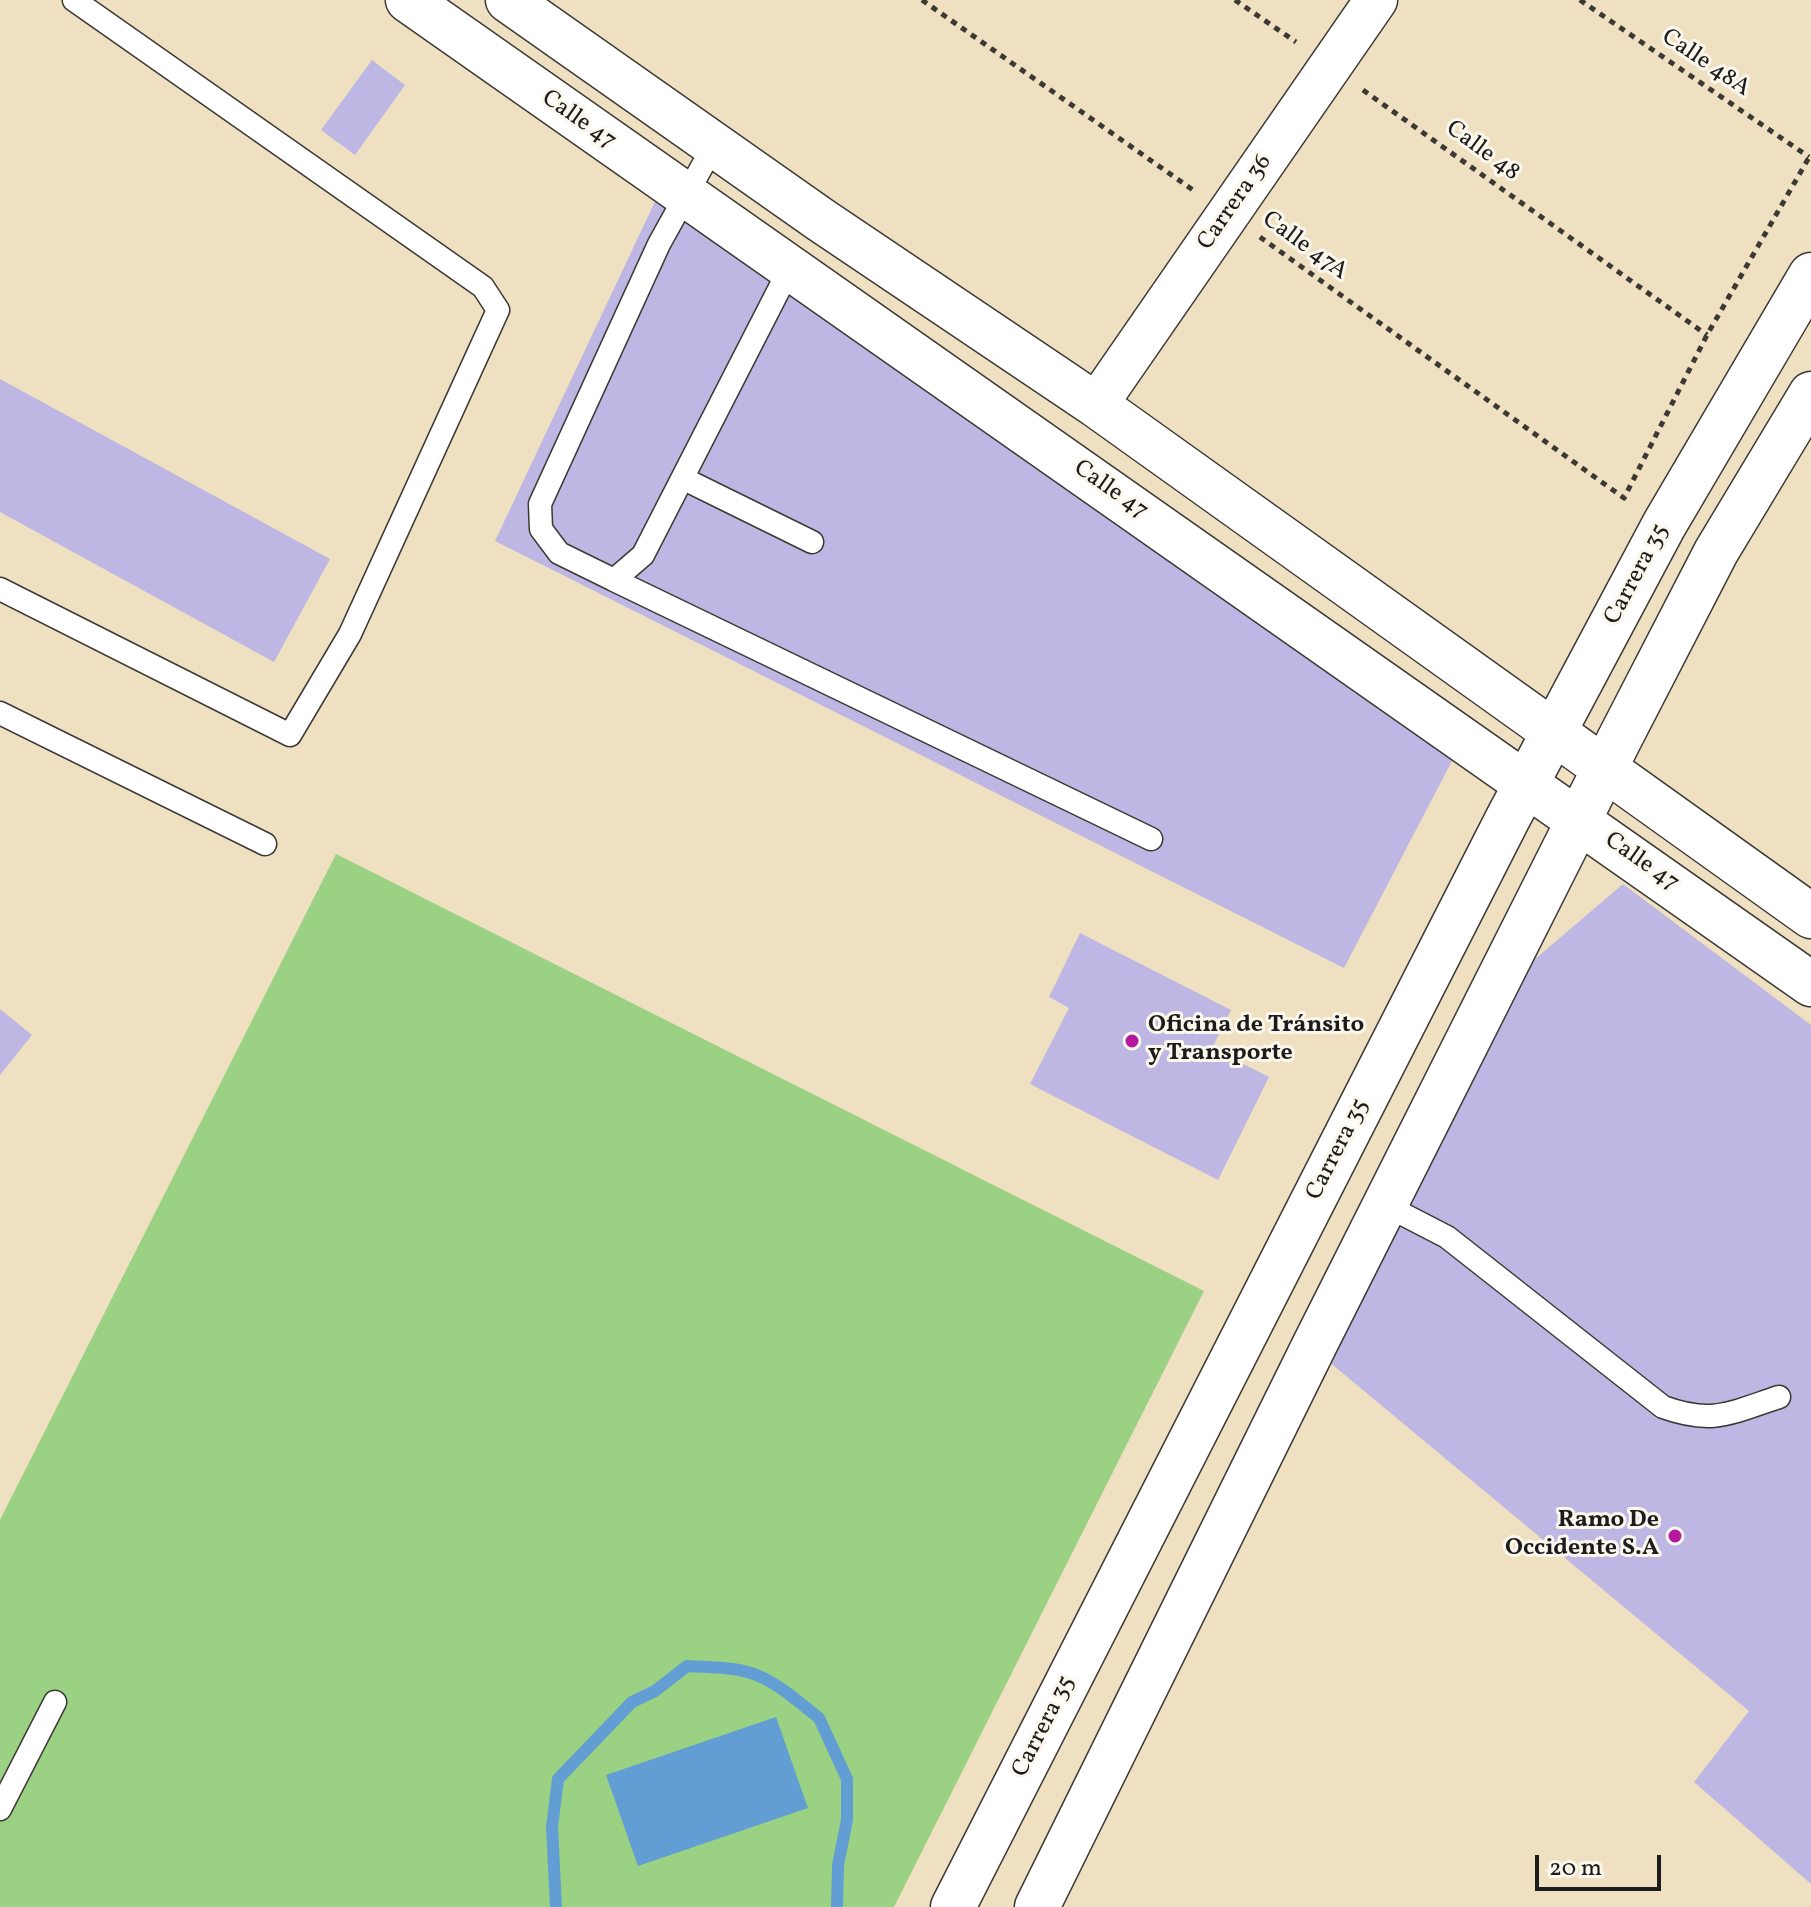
<!DOCTYPE html>
<html>
<head>
<meta charset="utf-8">
<style>
  body { margin:0 }
  #map { position:relative; width:1811px; height:1907px; overflow:hidden; background:#efe0c1; font-family:Vollkorn,serif }
  canvas { display:block }
  .scale { position:absolute; left:1535px; top:1855px; width:126px; height:36px; box-sizing:border-box; border:4px solid #1c1c1c; border-top:0; padding-left:10px; font-size:24px; line-height:28px; white-space:nowrap; color:#1c1c1c; -webkit-text-stroke:6px #fbf7ec; paint-order:stroke }
</style>
</head>
<body>
<div id="map">
<canvas width="1811" height="1907"></canvas>
<div class="scale">20 m</div>
</div>
<script>
const g = document.querySelector('canvas').getContext('2d');
g.lineJoin = 'round';
function fillPath(path, color) { g.fillStyle = color; g.fill(path, 'evenodd'); }
function stroke(path, color, width, dash) { g.strokeStyle = color; g.lineWidth = width; g.lineCap = dash ? 'butt' : 'round'; g.setLineDash(dash || []); g.stroke(path); }
function label(font, color, halo, rows, align = 'center') {
  g.font = font + ' Vollkorn,serif'; g.lineWidth = 6; g.setLineDash([]); g.textBaseline = 'middle'; g.strokeStyle = halo; g.fillStyle = color; for (const [text, x, y, turn = 0] of rows) {
    g.save(); g.translate(x, y); g.rotate((+turn || 0) * Math.PI / 180); g.textAlign = isNaN(turn) ? turn : align; if (halo) g.strokeText(text, 0, 0); g.fillText(text, 0, 0); g.restore();
  }
}
fillPath(new Path2D(`
  M336,854L1204,1291L894,1907H0V1520Z`), '#9bd183');
fillPath(new Path2D(`
  M776,1717L808,1808L638,1866L606,1775Z`), '#629ed3');
stroke(new Path2D(`
  M789,1694L819,1718L847,1779V1820L838,1865L837,1907
  M556,1907L552,1827L558,1779L632,1702L655,1691L687,1666C737,1669 755,1666 795,1699`), '#629ed3', 12);
fillPath(new Path2D(`
  M372,60L405,85L355,155L321,130Z
  M660,191L1453,759L1344,968L495,541Z
  M0,379L330,559L274,662L0,512Z
  M1623,884L1811,1025V1884L1694,1782L1749,1711L1328,1361L1514,977Z
  M1080,933L1231,1010L1212,1048L1269,1077L1218,1180L1030,1084L1069,1008L1049,997Z
  M0,1009L32,1035L0,1075Z`), '#beb7e3');
const lane = new Path2D(`
  M714,145L659,244L540,504L541,529L559,553L614,580L643,555L789,270
  M684,479L812,542
  M614,580L1151,839
  M0,589L290,735L350,634L498,310L483,287L74,0
  M0,713L265,844
  M1385,1205L1447,1237L1663,1407C1713,1425 1730,1413 1779,1397
  M0,1809L55,1702`);
const street = new Path2D(`
  M1096,405L1376,0`);
const secondary = new Path2D(`
  M408,0L1811,984
  M508,0L821,220L1096,405L1811,916
  M953,1907L1508,818L1664,525L1811,275
  M1037,1907L1315,1344L1620,738L1716,552L1811,394`);
stroke(lane, '#3c3935', 25);
stroke(street, '#3c3935', 45);
stroke(secondary, '#3c3935', 47);
stroke(new Path2D(`
  M922,0L1193,190
  M1235,0L1296,42
  M1580,0L1809,157
  M1363,90L1707,335
  M1260,237L1624,498L1707,335L1811,154`), '#3c3935', 5, [6, 6]);
stroke(lane, '#fff', 22);
stroke(street, '#fff', 42);
stroke(secondary, '#fff', 44);
for (const [x, y, r, color] of [
  [1132,1041,8,"#b5179e"],
  [1675,1536,8,"#b5179e"]
]) { const dot = new Path2D(); dot.arc(x, y, r, 0, 2 * Math.PI); g.fillStyle = color; g.fill(dot); stroke(dot, '#fbf7ec', 3); }
label('24px', '#1c1c1c', '#fbf7ec', [
  ["Calle 48A",1705,64,34],
  ["Calle 47",578,121,35],
  ["Calle 48",1482,152,36],
  ["Carrera 36",1236,203,-55],
  ["Calle 47A",1304,247,36],
  ["Calle 47",1110,491,35],
  ["Carrera 35",1638,575,-62],
  ["Calle 47",1641,863,35],
  ["Carrera 35",1339,1150,-63],
  ["Carrera 35",1045,1727,-63]
]);
label('bold 24px', '#1c1c1c', '#fbf7ec', [
  ["Oficina de Tránsito",1148,1027],
  ["y Transporte",1148,1055],
  ["Ramo De",1659,1522,"right"],
  ["Occidente S.A",1659,1550,"right"]
], 'left');
</script>
</body>
</html>
